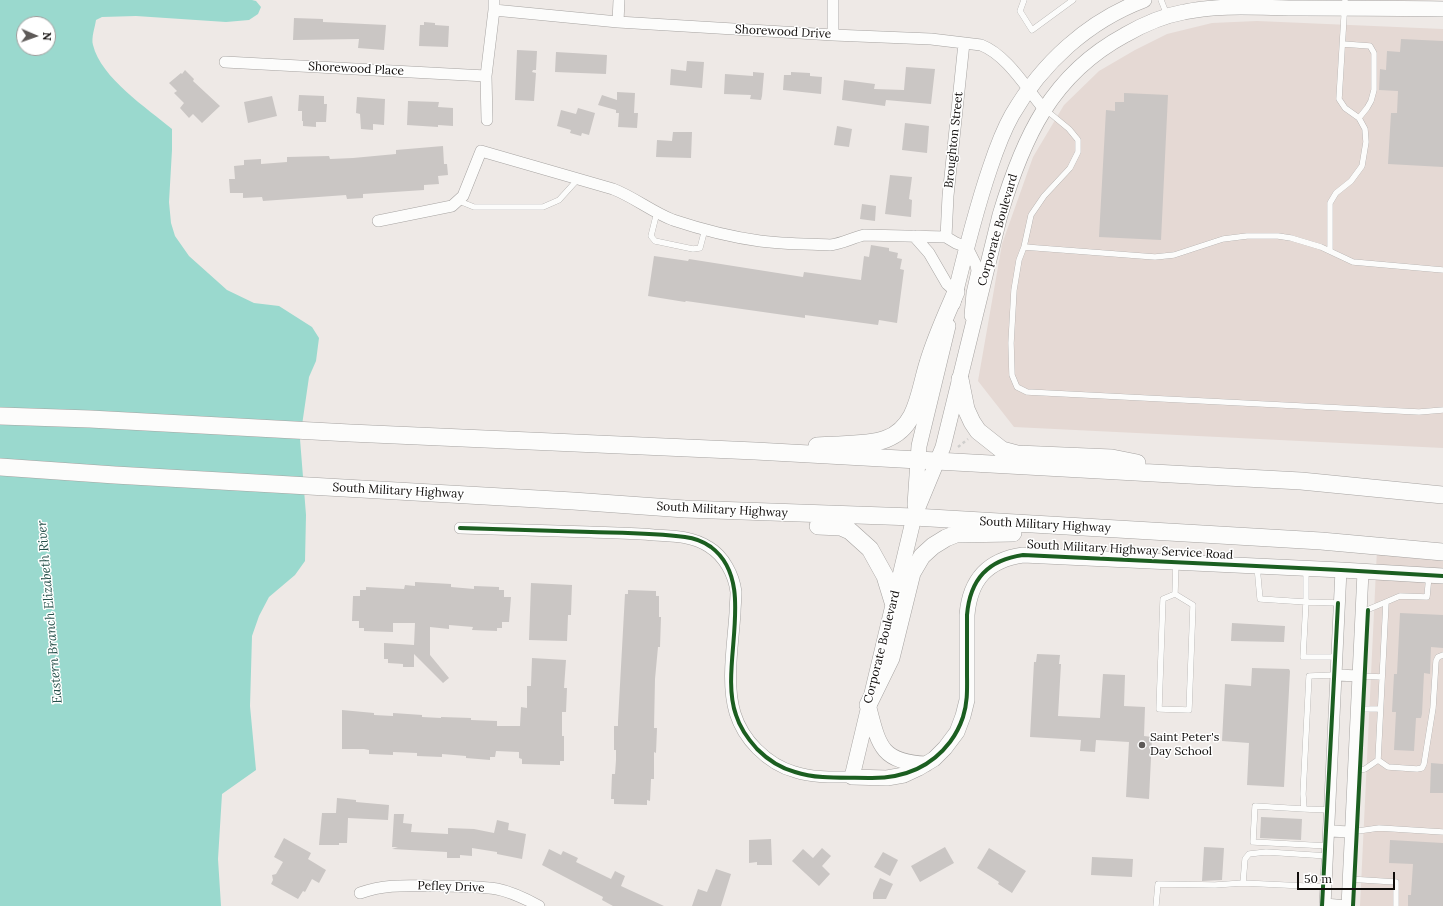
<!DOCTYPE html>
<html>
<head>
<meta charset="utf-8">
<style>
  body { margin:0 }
  #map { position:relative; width:1443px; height:906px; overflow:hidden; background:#eee9e6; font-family:Lora,serif }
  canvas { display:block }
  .north { position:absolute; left:16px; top:16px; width:40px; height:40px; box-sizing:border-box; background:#fff; border:1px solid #9f9e9d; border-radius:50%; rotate:92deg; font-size:11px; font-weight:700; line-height:16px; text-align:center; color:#100d0b }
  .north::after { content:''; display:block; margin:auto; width:14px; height:18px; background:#5e5a58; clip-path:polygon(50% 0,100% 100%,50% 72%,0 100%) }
  .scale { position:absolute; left:1297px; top:872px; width:98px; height:18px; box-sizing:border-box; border:2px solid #100d0b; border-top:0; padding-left:5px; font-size:12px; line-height:14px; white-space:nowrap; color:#100d0b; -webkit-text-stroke:3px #fff; paint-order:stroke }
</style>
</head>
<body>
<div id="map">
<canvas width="1443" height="906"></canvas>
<div class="north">N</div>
<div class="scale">50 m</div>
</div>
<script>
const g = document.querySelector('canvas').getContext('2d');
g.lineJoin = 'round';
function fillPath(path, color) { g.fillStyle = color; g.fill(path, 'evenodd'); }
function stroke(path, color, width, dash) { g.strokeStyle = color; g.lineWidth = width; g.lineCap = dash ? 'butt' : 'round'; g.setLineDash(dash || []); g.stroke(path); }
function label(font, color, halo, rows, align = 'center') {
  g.font = font + ' Lora,serif'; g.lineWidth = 3; g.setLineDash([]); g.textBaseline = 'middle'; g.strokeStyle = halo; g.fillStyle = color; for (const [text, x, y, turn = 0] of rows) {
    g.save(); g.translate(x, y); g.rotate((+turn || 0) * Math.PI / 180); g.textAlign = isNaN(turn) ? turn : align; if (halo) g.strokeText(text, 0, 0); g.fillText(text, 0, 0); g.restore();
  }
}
fillPath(new Path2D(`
  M1257,21L1443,29V448L1014,427L978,381L1002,244L1033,157L1064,105L1099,71L1135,50L1167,34L1212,23Z
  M1377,549L1443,556V906H1360Z`), '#e5d9d4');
fillPath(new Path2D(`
  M0,0H252L256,1L261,7L258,14L249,20L226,22L136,16L102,17L96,20C95,27 91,38 93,45C101,78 147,108 172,129V150L169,202L171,223L175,236L189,256L227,290L254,303L279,306L312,327L319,338L316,361L309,377L300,439L306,515L305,561L295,575L269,597L259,616L252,636L250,706L256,770L222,794L218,859L221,906H0ZM24,24H48V48H24Z`), '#9ad9ce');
fillPath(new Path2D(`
  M294,18L323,19V22L386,25L384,50L358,48L359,39L293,40Z
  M424,22L435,23V25L449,26L448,47L419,46L420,25H424Z
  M1401,39L1443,41V167L1388,164L1391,113H1397L1398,91L1379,90L1380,69L1386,70L1387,51L1400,52Z
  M517,50L537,51L536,70H533L532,72L536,73L534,101L515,100Z
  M556,52L607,55L606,74L555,72Z
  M687,61L704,62L702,88L670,85L671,69L686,71Z
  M906,67L935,69L931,104L886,100L885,106L842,100L844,80L875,84L874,89L904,90Z
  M185,70L194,79L193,81L220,106L202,123L193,114L189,118L180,108L184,103L174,93L177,91L169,83L181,73L182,74Z
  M753,72L764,73L762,96L761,100L750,99L751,95L724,94L725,74L753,76Z
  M791,72L810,73V76L822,77L821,94L783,90L784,75H791Z
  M617,92L635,93L634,113H638L637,128L618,127L619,113H616V110L598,105L602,95L617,100Z
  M1124,93L1168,95L1161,240L1099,237L1106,110L1115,111V102H1124Z
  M299,95L324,96V104H327L326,122H316V127L303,126V121H302V111H298Z
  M272,96L277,116L248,123L244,102Z
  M357,97L385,99L384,125L373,124V130L361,129L360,114L356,113Z
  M408,101L439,102L438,107L453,108V126L438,125V127L407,125Z
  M578,108L595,113L589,135L582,133L581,136L570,133L571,130L557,126L561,110L576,114Z
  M905,123L929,126L927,153L902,150Z
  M837,126L852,129L849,147L834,145Z
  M673,132H692L691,158L656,157L657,140L672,141Z
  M443,146L444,164H447L448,175L438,176L439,184L424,185V190L363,194V198L347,199L346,195L263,201L262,197L243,198V193H230L229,179H235L234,166L244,165V160L261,159V164L287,162V157L329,156L330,159L353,158L396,154V150Z
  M890,175L912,177L909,199L912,200L911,217L885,214Z
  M862,204L876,206L875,221L860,219Z
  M871,245L889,248V251L898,253L897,258L902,259L900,269L904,270L897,323L879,320L878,325L805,315V318L686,301L685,302L648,296L654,256L688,261L689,259L803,277L804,272L861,280L864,256L869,257Z
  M415,582L451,584V587L474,589V586L499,587V590H504V597H511L509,622H502V628H497V631L472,630L473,627L449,625V629L430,627V655L449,678L443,683L414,654V667H403V664L388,663V659H384V643L414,645L415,623H393V632L364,631V628H359V621H352L353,596H360V590H366V587L404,589L405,585L415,586Z
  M531,583L572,585L571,615H568L567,641L529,640Z
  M628,590L656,591V596H659V617H661L660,647H658L655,679L654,728H657L656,753L654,752V779H651L650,801L647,800V805L614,804V799H611L612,774H615L616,760V750H614V726H618V721L625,594H628Z
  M1400,613L1443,615V648L1431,647L1430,674L1424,673L1422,714L1421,718H1416L1414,751L1394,750L1396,712H1392L1394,674H1397Z
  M1232,623L1285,626L1284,642L1231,641Z
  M1037,654L1060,655L1059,664H1061L1058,716L1100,718L1103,674L1125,675L1124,706L1145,707L1144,736L1152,737L1149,799L1126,797L1129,742L1096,740L1095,752L1080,751L1081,740L1030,737L1034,662H1036Z
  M532,658L566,660L564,688H567L566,712H562V736H564V761H560V765L522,764V759L519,758V752L496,751L495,757H490V760L466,758V756L442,754V757L417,756V753L393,752V755L369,754V750L364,749H342V710L374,713V715L393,716V713L422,715V717L441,718V717L471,718V720L497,721V726H520L521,707L527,708V686H531Z
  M1252,668L1289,669L1290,671L1284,787L1247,785L1249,743L1222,741L1225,684L1251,686Z
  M1431,763L1443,764V793H1430Z
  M337,798L356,800V802L389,805L388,820L348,818L347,843H339V845H319L322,813H336Z
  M394,814H404L403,823L412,824L411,832L448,834V828L474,829L494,833L497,820L509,823L508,830L526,834L522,859L497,854V852L472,848V856L460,855V858H447V852L392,849L398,847H392Z
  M1261,817L1302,819L1301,840L1260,838Z
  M284,838L311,853L308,859L326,870L319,883L312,879L305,892L303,891L298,899L271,884L273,880L272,875L276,874L283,862L274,857Z
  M771,839L772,865H757V862L749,863V840Z
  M1390,840L1443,843V906H1408V895H1411L1413,864L1389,863Z
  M945,847L954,863L920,882L911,866Z
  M1204,847L1224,848L1222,880L1202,881Z
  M822,848L831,856L822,866L830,874L819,886L792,861L803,849L813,858Z
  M989,848L1026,871L1012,893L998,884L999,882L977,868Z
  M549,849L561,855L563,851L578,858L576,862L611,879L615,871L625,876L621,886L664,906H613L602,900L603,897L542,865Z
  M883,852L898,860L890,876L874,867Z
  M1092,857L1133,859L1132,877L1091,875Z
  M716,869L731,874L721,906H692L698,889L707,892Z
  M880,878L893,884L886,899H873V893Z`), '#cac6c4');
const lane = new Path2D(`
  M1024,0L1020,11L1032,30L1073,0
  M1161,0L1167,15
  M1343,44L1370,46L1374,53V90L1371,101L1367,108L1359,118
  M459,201L474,207H543L559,200L578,179
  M657,212L651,236L655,241L693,249L700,248L705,229
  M1024,247L1031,215L1044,196L1070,168L1078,152V140L1069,129L1046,110
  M1330,251V203L1336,193L1351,181L1362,166L1366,142L1365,129L1359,118L1345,108L1339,99L1345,0
  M1443,270L1353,262L1321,247L1291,238L1278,236H1247L1223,239L1174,255L1155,257L1024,247L1019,260L1014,290L1011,343L1012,375L1017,387L1027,392L1419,412L1443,410
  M1257,566L1260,599L1306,602L1303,657H1337
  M1306,568V602L1340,603
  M1429,575L1427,597L1400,596L1386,602L1378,760L1388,767L1417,769L1422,768L1424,764L1433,708L1436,661L1438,657L1443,655
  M1175,594L1193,605L1189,710L1159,709L1163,599Z
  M1175,594L1176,562
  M1362,612L1386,602
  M1359,676L1382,677
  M1357,709H1380
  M1354,771L1365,769L1378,760
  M1304,809L1255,806L1253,842L1328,846
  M1330,810L1304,809L1303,794L1309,676L1336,675
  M1351,832L1379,828L1443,832
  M1348,879L1396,882V906
  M1326,887L1243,883L1245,859L1249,854L1266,852L1328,856
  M1156,906L1158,884L1215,885L1243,883`);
const street = new Path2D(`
  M494,10L618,22L833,35L931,39L981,45C1007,55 1026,88 1044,109
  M618,22L619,0
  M833,35V0
  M225,62L486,76
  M487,120L486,76L494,10V0
  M378,221L452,206L463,196L481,151L613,189C634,197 652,212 673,220C700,229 731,237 760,241C783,244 807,244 830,245C842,244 852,238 864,235L946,237L956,243L967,247L976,265L977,271L972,293L970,316
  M914,236L929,253L947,284L956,292
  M946,237L948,196L964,43
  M460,528C504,529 547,531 590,532C612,533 633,533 654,535C673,536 692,536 709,547C724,556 734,575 736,592C736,599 735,606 735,613C733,644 726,683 735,713C739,726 747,739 757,749C767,759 780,768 795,772C814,778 833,777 852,777
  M1336,675L1359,676
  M1329,831L1351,832
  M360,893C387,883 411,886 439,886C458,886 478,886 497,889C512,892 526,899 539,906
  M1325,904L1347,906
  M1325,906L1341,570
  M1347,906L1363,572`);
const secondary = new Path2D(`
  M1443,9C1396,8 1348,8 1301,8C1262,8 1222,4 1184,12C1162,16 1144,24 1125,35C1051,75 1023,138 1000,215L943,447L914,517L852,777L887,778L904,775L919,768L934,759L945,748L957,732L963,716L967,700V615C970,579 988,560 1023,555L1341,570L1443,576
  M953,303C964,257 975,212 990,168C996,150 1003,131 1012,115C1042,63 1088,21 1144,0
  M915,505L919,446L948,326
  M869,708C879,747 882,762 926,764`);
const primary = new Path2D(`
  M960,379L966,409L972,422L978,431L1002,450L1017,454L1112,458L1137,463
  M0,416L90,419L350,433L755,451L1208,476L1301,481L1443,495
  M817,446C837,444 868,446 886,439C918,427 919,391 928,363C935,339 946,315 956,292
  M0,467L115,475L573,501L685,509L914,517L1321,541L1443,552
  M818,526L841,527L850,531L870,549L885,576L893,602
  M868,705L891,658L912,573L922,556L933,546L946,538L956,534L1013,533`);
stroke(lane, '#a6a3a1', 6);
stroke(street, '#a6a3a1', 12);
stroke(secondary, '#a6a3a1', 16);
stroke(primary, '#a6a3a1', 18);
stroke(new Path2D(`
  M958,447L968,439`), '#cfcecc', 2.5, [3, 3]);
stroke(lane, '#fcfcfb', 5.5);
stroke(street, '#fcfcfb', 11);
stroke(secondary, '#fcfcfb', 15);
stroke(primary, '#fcfcfb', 17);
stroke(new Path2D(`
  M460,528C504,529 547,531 591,532C622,533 654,533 685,537C694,538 704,542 711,547C759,583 718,665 736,715C740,728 748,739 757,749C767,759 780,768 795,772C819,780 847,777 872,778C904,778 931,767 950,742C956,734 960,726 963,717C968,702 967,687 967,672C967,653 967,634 967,615C970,579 988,560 1023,555L1341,570L1443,576
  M1322,906L1338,603
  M1353,906L1368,610`), '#1b5e20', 4);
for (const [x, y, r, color] of [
  [1142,745,4,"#5e5a58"]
]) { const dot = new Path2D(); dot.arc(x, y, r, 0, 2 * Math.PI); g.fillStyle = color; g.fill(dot); stroke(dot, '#fff', 1.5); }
label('12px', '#100d0b', '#fff', [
  ["Shorewood Drive",783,32,3],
  ["Shorewood Place",356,69,3],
  ["Broughton Street",954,140,-84],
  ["Corporate Boulevard",998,230,-74],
  ["South Military Highway",398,491,3],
  ["South Military Highway",722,510,3],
  ["South Military Highway",1045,525,3],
  ["South Military Highway Service Road",1130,550,3],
  ["Corporate Boulevard",882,647,-76],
  ["Pefley Drive",451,887,2]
]);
label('12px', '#100d0b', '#fff', [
  ["Saint Peter's",1150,738],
  ["Day School",1150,752]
], 'left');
label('italic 13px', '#254f49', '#fff', [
  ["Eastern Branch Elizabeth River",50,612,-95]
]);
</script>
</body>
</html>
